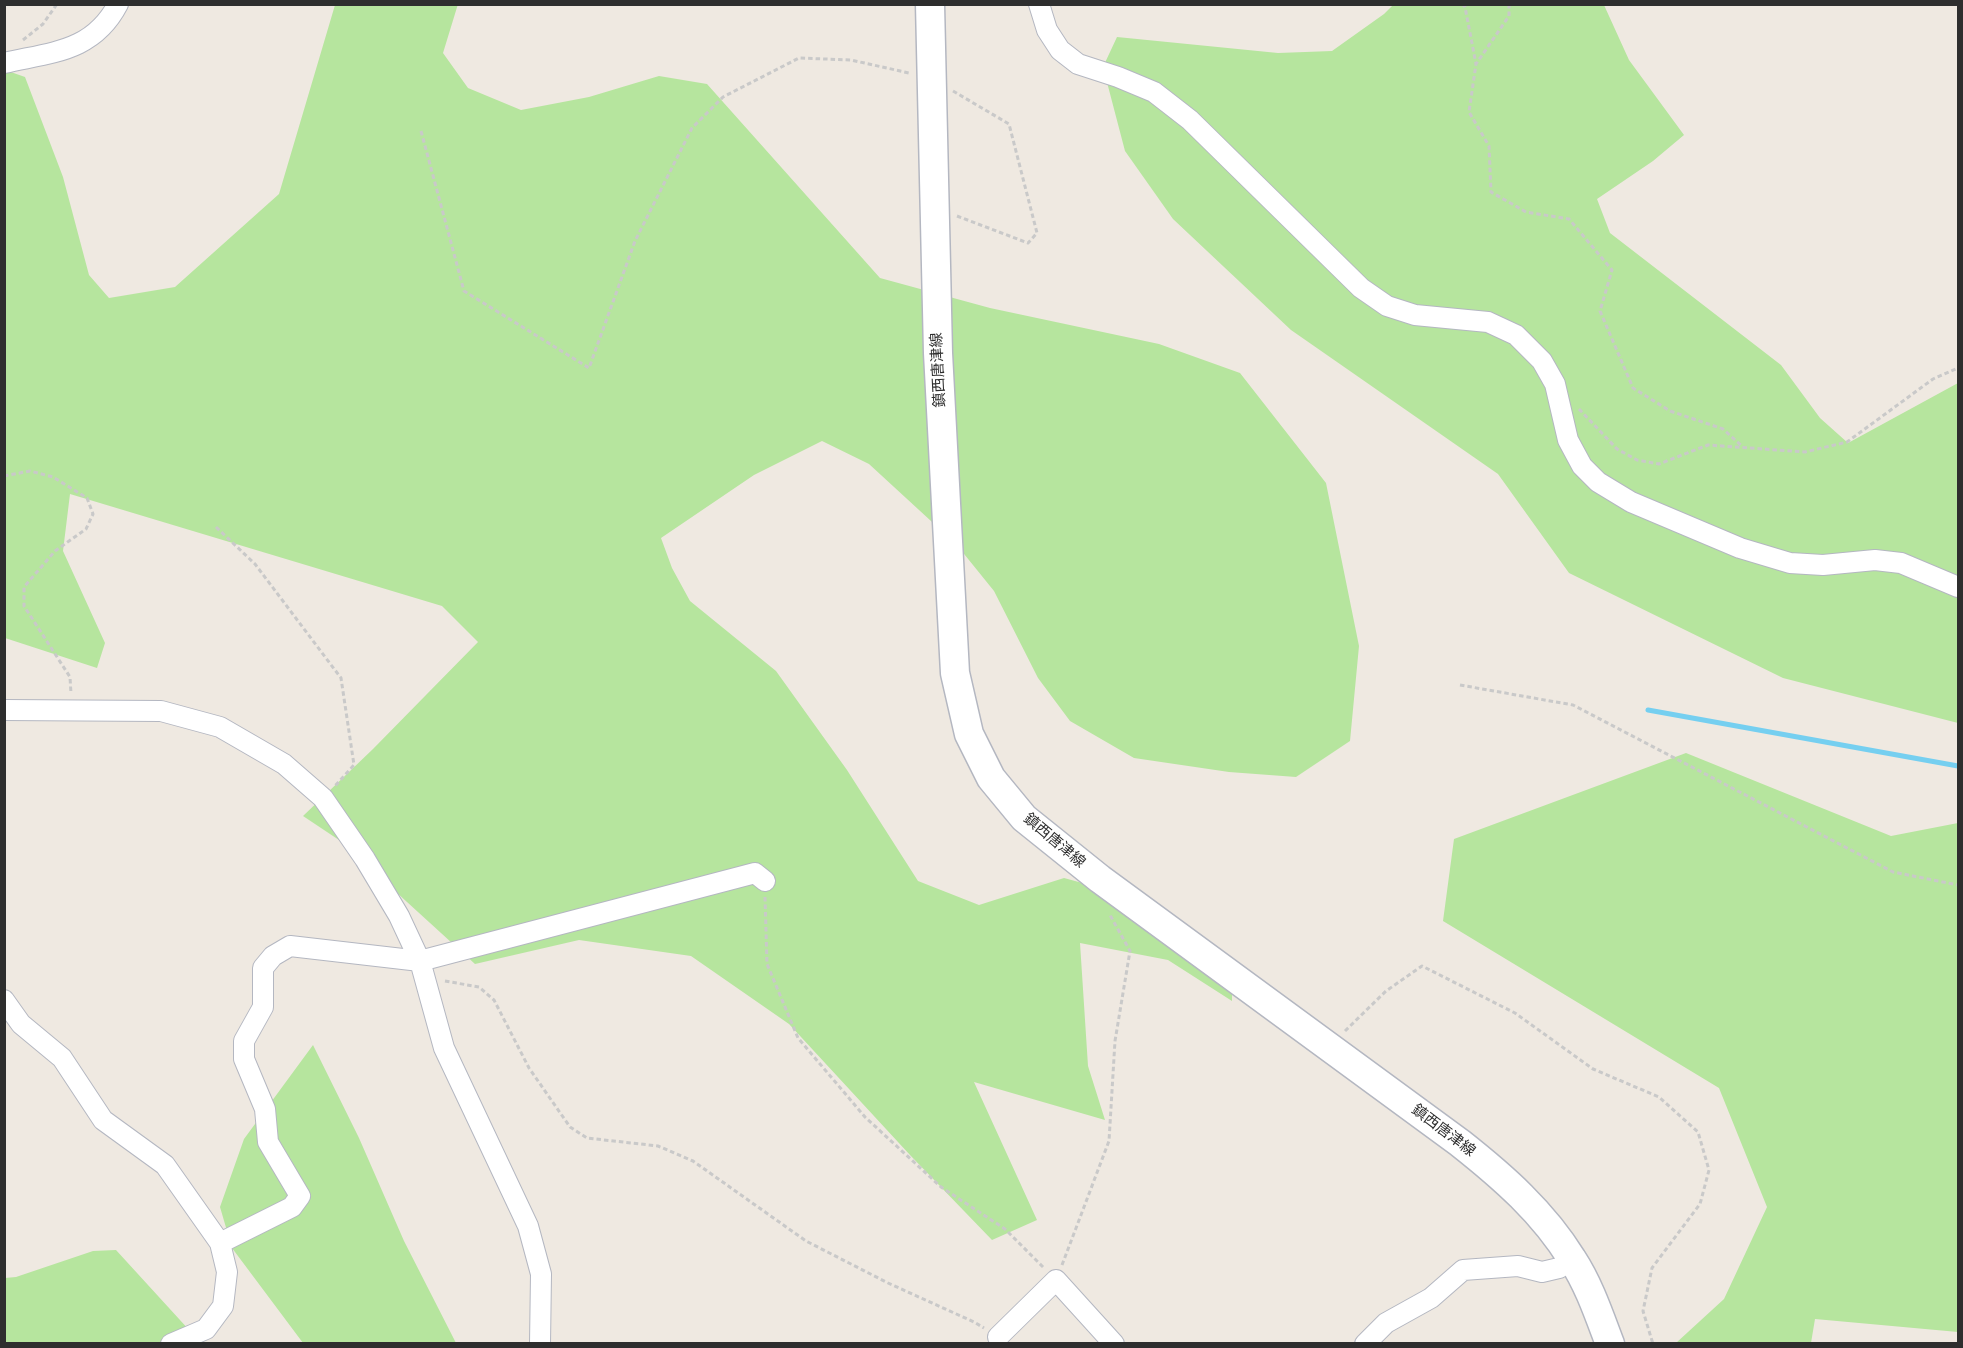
<!DOCTYPE html>
<html>
<head>
<meta charset="utf-8">
<style>
  body { margin:0 }
  #map { position:relative; width:1963px; height:1348px; overflow:hidden; background:#efe9e1; font-family:"DejaVu Sans",sans-serif }
  canvas { display:block }
  .frame { position:absolute; inset:0; border:6px solid #2e2e2e; pointer-events:none }
</style>
</head>
<body>
<div id="map">
<canvas width="1963" height="1348"></canvas>
<div class="frame"></div>
</div>
<script>
const g = document.querySelector('canvas').getContext('2d');
g.lineJoin = 'round';
function fillPath(path, color) { g.fillStyle = color; g.fill(path, 'evenodd'); }
function stroke(path, color, width, dash) { g.strokeStyle = color; g.lineWidth = width; g.lineCap = dash ? 'butt' : 'round'; g.setLineDash(dash || []); g.stroke(path); }
function label(font, color, halo, rows, align = 'center') {
  g.font = font + ' "DejaVu Sans","Noto Sans JP",sans-serif'; g.lineWidth = 4.5; g.setLineDash([]); g.textBaseline = 'middle'; g.strokeStyle = halo; g.fillStyle = color; for (const [text, x, y, turn = 0] of rows) {
    g.save(); g.translate(x, y); g.rotate((+turn || 0) * Math.PI / 180); g.textAlign = isNaN(turn) ? turn : align; if (halo) g.strokeText(text, 0, 0); g.fillText(text, 0, 0); g.restore();
  }
}
fillPath(new Path2D(`
  M458,4L443,53L468,88L521,110L589,97L659,76L707,84L880,278L990,308L1159,344L1240,373L1326,483L1359,646L1350,741L1296,777L1229,772L1134,758L1070,721L1038,678L994,591L956,544L869,464L822,441L754,475L661,538L672,568L690,601L776,671L847,770L918,881L979,905L1064,878L1097,887L1232,989V1001L1168,960L1080,943L1088,1066L1105,1120L974,1082L1037,1220L992,1240L910,1155L789,1024L691,956L579,940L475,964L339,840L303,816L373,749L478,642L442,606L70,494L63,551L105,643L97,668L5,638V70L25,77L63,177L89,275L109,298L175,287L279,194L335,5Z
  M1393,5H1604L1629,60L1684,135L1653,161L1597,199L1610,233L1781,365L1820,418L1848,443L1958,383V723L1783,678L1569,573L1498,474L1291,330L1173,219L1125,151L1103,67L1117,37L1278,53L1332,51L1384,14Z
  M1686,753L1891,836L1958,823V1332L1815,1319L1811,1343H1676L1724,1299L1767,1207L1719,1088L1443,921L1454,839Z
  M313,1045L359,1138L404,1241L456,1343H303L232,1248L220,1207L244,1139Z
  M116,1250L201,1343L5,1344V1278L16,1277L93,1251Z`), '#b6e59e');
stroke(new Path2D(`
  M1648,710L1958,766`), '#75cff0', 5);
const minor = new Path2D(`
  M1039,4L1047,30L1060,50L1078,64L1118,77L1154,92L1190,120L1361,288L1387,306L1415,315L1488,322L1516,335L1542,361L1555,384L1568,440L1582,466L1598,482L1631,502L1740,548L1790,563L1823,565L1875,560L1901,563L1958,587
  M4,63C52,52 93,52 118,4
  M4,710L161,711L220,727L284,764L323,798L365,859L399,916L420,961L444,1048L528,1226L541,1274L540,1344
  M4,1000L21,1024L62,1058L103,1120L165,1165L220,1243L227,1272L223,1306L206,1329L171,1344
  M220,1243L292,1207L300,1196L268,1142L265,1109L244,1059V1041L263,1007V968L273,956L290,946L420,961L755,873L765,881
  M998,1337L1056,1280L1114,1344
  M1365,1344L1386,1323L1431,1298L1463,1270L1518,1266L1542,1272L1559,1268L1573,1259`);
const secondary = new Path2D(`
  M930,4L938,353L955,673L969,734L991,778L1024,818L1100,879L1460,1143C1503,1177 1543,1212 1572,1259C1589,1285 1599,1315 1610,1344`);
stroke(minor, '#b4b7c1', 22);
stroke(secondary, '#b4b7c1', 31);
stroke(new Path2D(`
  M1462,4L1465,7L1476,64
  M1509,4V16L1476,64L1469,112L1489,146L1491,192L1526,212L1569,219L1612,270L1600,311L1633,388L1670,411L1723,429L1742,446
  M23,40L43,24L57,4
  M953,91L1009,124L1037,233L1028,243L957,216
  M421,131L464,291L589,368L635,241L692,128L723,97L799,58L851,60L909,73
  M1579,409L1617,449L1637,460L1659,464L1708,445L1805,452L1847,442L1933,379L1958,368
  M4,476L30,471L53,477L87,498L93,514L86,529L55,551L24,587V606L70,677L71,694
  M216,527L255,564L341,678L354,765L335,786
  M1460,685L1573,705L1893,872L1958,885
  M765,897L767,964L798,1038L865,1117L941,1187L1005,1229L1044,1268
  M445,981L479,987L494,1000L529,1068L570,1127L587,1138L658,1146L693,1161L806,1241L888,1283L974,1322L984,1328
  M1345,1031L1386,991L1422,966L1515,1013L1593,1069L1659,1097L1698,1132L1709,1170L1700,1204L1652,1268L1643,1311L1653,1344
  M1062,1265L1109,1141L1115,1041L1130,951L1110,915`), '#c9c9c9', 3, [4.5, 3]);
stroke(minor, '#fff', 20);
stroke(secondary, '#fff', 28);
label('15px', '#2e2e2e', '#fff', [
  ["鎮西唐津線",939,370,-93],
  ["鎮西唐津線",1054,841,40],
  ["鎮西唐津線",1443,1131,37]
]);
</script>
</body>
</html>
